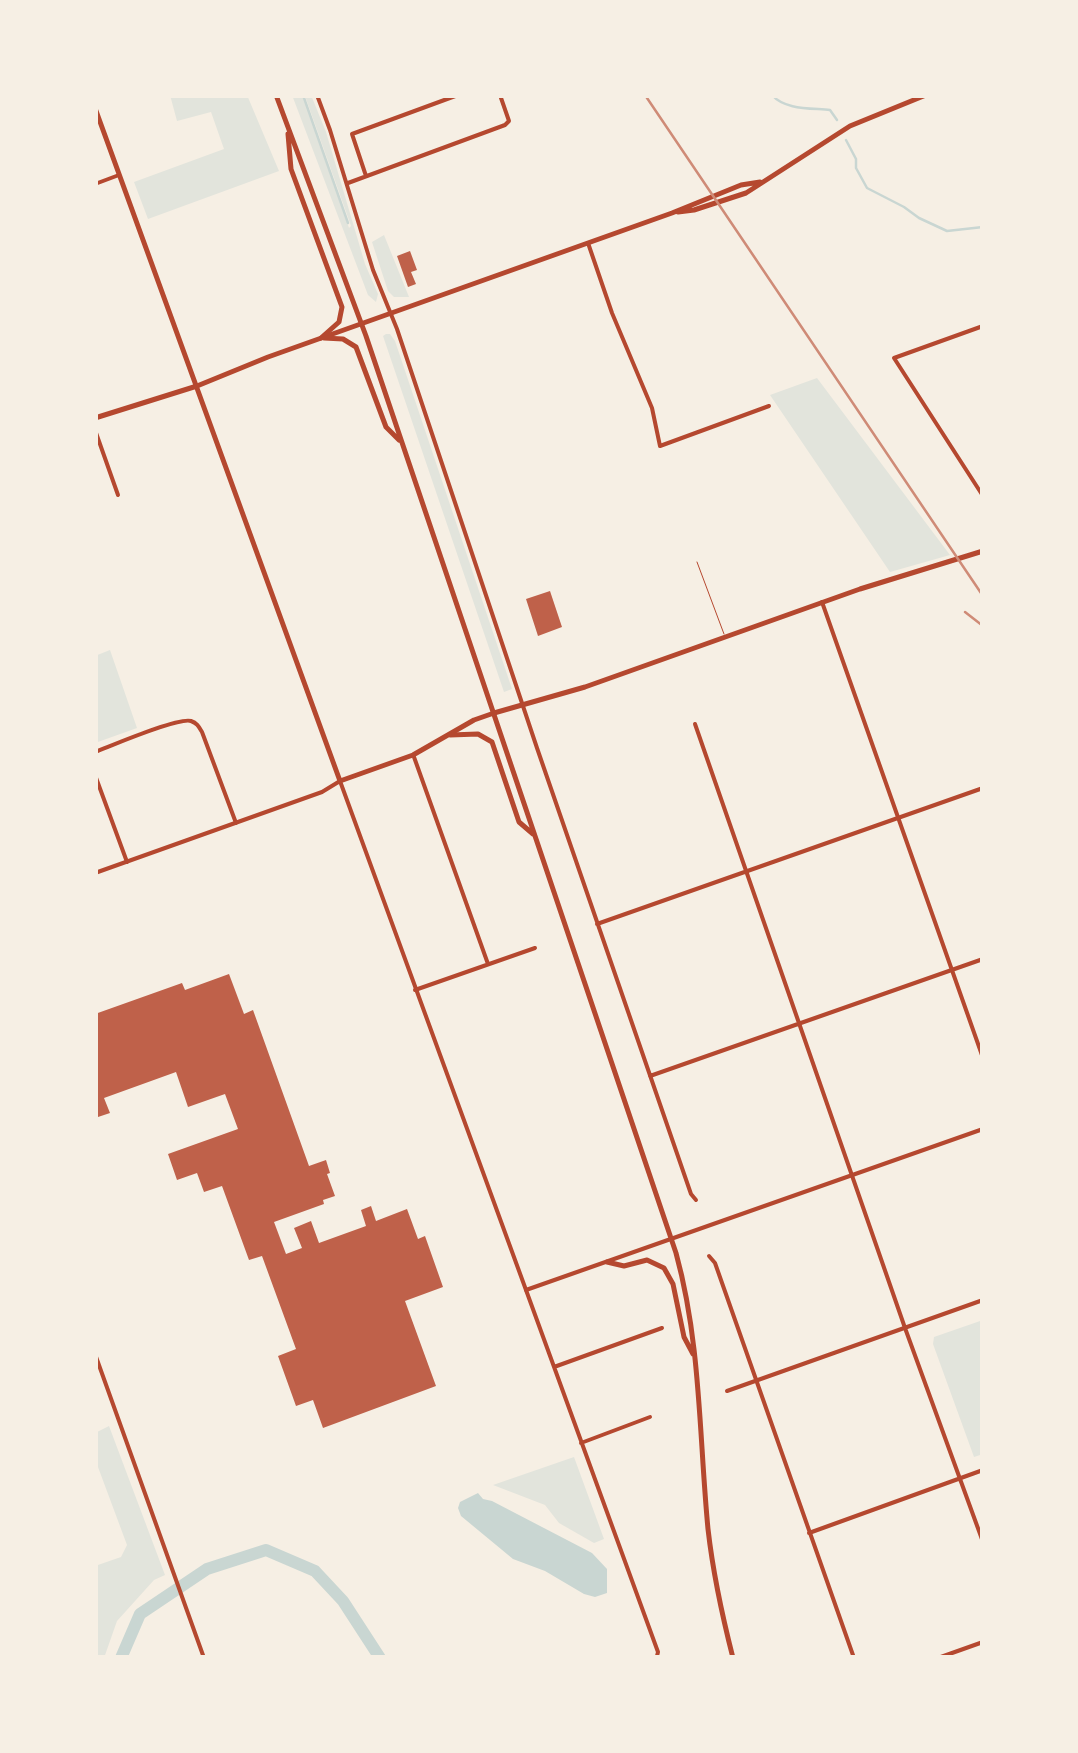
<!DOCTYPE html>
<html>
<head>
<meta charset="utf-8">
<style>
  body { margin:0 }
  #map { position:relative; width:1078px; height:1753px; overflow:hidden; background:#f6efe4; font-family:"Space Grotesk",sans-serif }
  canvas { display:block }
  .frame { position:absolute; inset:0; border:98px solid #f6efe4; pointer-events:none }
</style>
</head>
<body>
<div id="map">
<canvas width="1078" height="1753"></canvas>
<div class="frame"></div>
</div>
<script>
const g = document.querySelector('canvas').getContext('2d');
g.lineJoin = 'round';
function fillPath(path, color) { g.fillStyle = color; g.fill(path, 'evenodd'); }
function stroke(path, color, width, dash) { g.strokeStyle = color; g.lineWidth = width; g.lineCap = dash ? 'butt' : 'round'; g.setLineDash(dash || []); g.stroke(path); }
fillPath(new Path2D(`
  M170,95H247L279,171L148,219L134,182L224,149L211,112L177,121Z
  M292,95L303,96L349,228L351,226L305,96L311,95L326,132L365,264L378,294L376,302L368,295Z
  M384,235L409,297H394L388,291L372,242Z
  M386,334H390L395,341L512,689L504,692L383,336Z
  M817,378L950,555L890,572L770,395Z
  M110,650L137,728L95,743V656Z
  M983,1320V1454L974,1457L933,1344L934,1337Z
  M109,1426L165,1575L154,1580L117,1621L104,1658H95V1566L121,1557L127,1545L95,1459V1433Z
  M574,1457L604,1539L594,1543L559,1523L545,1505L493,1485Z`), '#e2e4dc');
fillPath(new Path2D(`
  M478,1493L483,1499L492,1501L592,1553L607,1569V1593L595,1597L584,1594L545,1571L513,1559L461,1516L458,1508L460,1502Z`), '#c9d6d2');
stroke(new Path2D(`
  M303,95L348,223
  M772,95C785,110 811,108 830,110L837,120
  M846,140L856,159V168L867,188L904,207L919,218L947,231L983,227`), '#c9d6d2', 2.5);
stroke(new Path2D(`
  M121,1658L140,1614L207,1569L266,1550L315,1571L343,1601L380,1658`), '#c9d6d2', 12);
fillPath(new Path2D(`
  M410,251L417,270L411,272L416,284L408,287L397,256Z
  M550,591L562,627L538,636L526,599Z
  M229,974L244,1014L253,1010L309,1166L326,1160L330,1173L327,1174L335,1196L323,1200L324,1204L274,1222L286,1254L302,1248L294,1228L311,1221L319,1243L366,1226L361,1210L371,1206L376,1221L407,1209L418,1239L425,1236L443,1287L405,1301L436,1386L323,1428L313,1400L296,1406L278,1356L296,1349L262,1256L249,1260L222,1186L204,1192L197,1173L177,1180L168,1154L238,1129L225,1094L188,1107L176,1072L104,1098L110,1113L95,1118V1014L182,983L185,990Z`), '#bf614a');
stroke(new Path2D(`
  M697,562L724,634`), '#b5482f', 1);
stroke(new Path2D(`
  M317,95L330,130L373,270L397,329L537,748L691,1194L696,1200
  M366,176L352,134L458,95
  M348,183L505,125L509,121L500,95
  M95,184L119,175
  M588,243L612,313L652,408L660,446L769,406
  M983,326L894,358L983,496
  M95,430L118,495
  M695,724L905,1328L983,1542
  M95,752C111,746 178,717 191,721C197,723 199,727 202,732L236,823
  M414,757L488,964
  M95,775L127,862
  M597,924L983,788
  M415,990L535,948
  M650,1076L983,959
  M709,1256L715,1263L854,1658
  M526,1290L658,1652L657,1656
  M95,1354L204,1658
  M554,1367L662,1328
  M727,1391L983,1300
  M581,1443L650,1417
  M809,1533L983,1470
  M938,1658L983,1642`), '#b5482f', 4);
stroke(new Path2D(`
  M822,602L983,1058
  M95,873L322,792L340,781L526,1290L983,1129`), '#b5482f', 4);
stroke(new Path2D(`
  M95,108L340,781L413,755L474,720L494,713L585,687L860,589L983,551`), '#b5482f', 5);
stroke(new Path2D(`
  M678,212L694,210L746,193L850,126L926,95
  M95,418L197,386L268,357L672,213L741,185L760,182`), '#b5482f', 5);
stroke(new Path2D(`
  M276,95L366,336L676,1253C701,1344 699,1436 708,1529C713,1573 722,1615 733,1658
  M288,134L291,169L342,307L339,322L321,338
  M324,338L343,339L356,347L386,427L399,440
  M450,735L478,734L492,742L519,822L533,834
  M607,1262L624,1266L647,1260L664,1268L673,1284L684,1337L693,1354`), '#b5482f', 5);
stroke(new Path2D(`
  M645,95L983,596
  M965,612L983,626`), '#cf8b77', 2.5);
</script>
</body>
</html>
